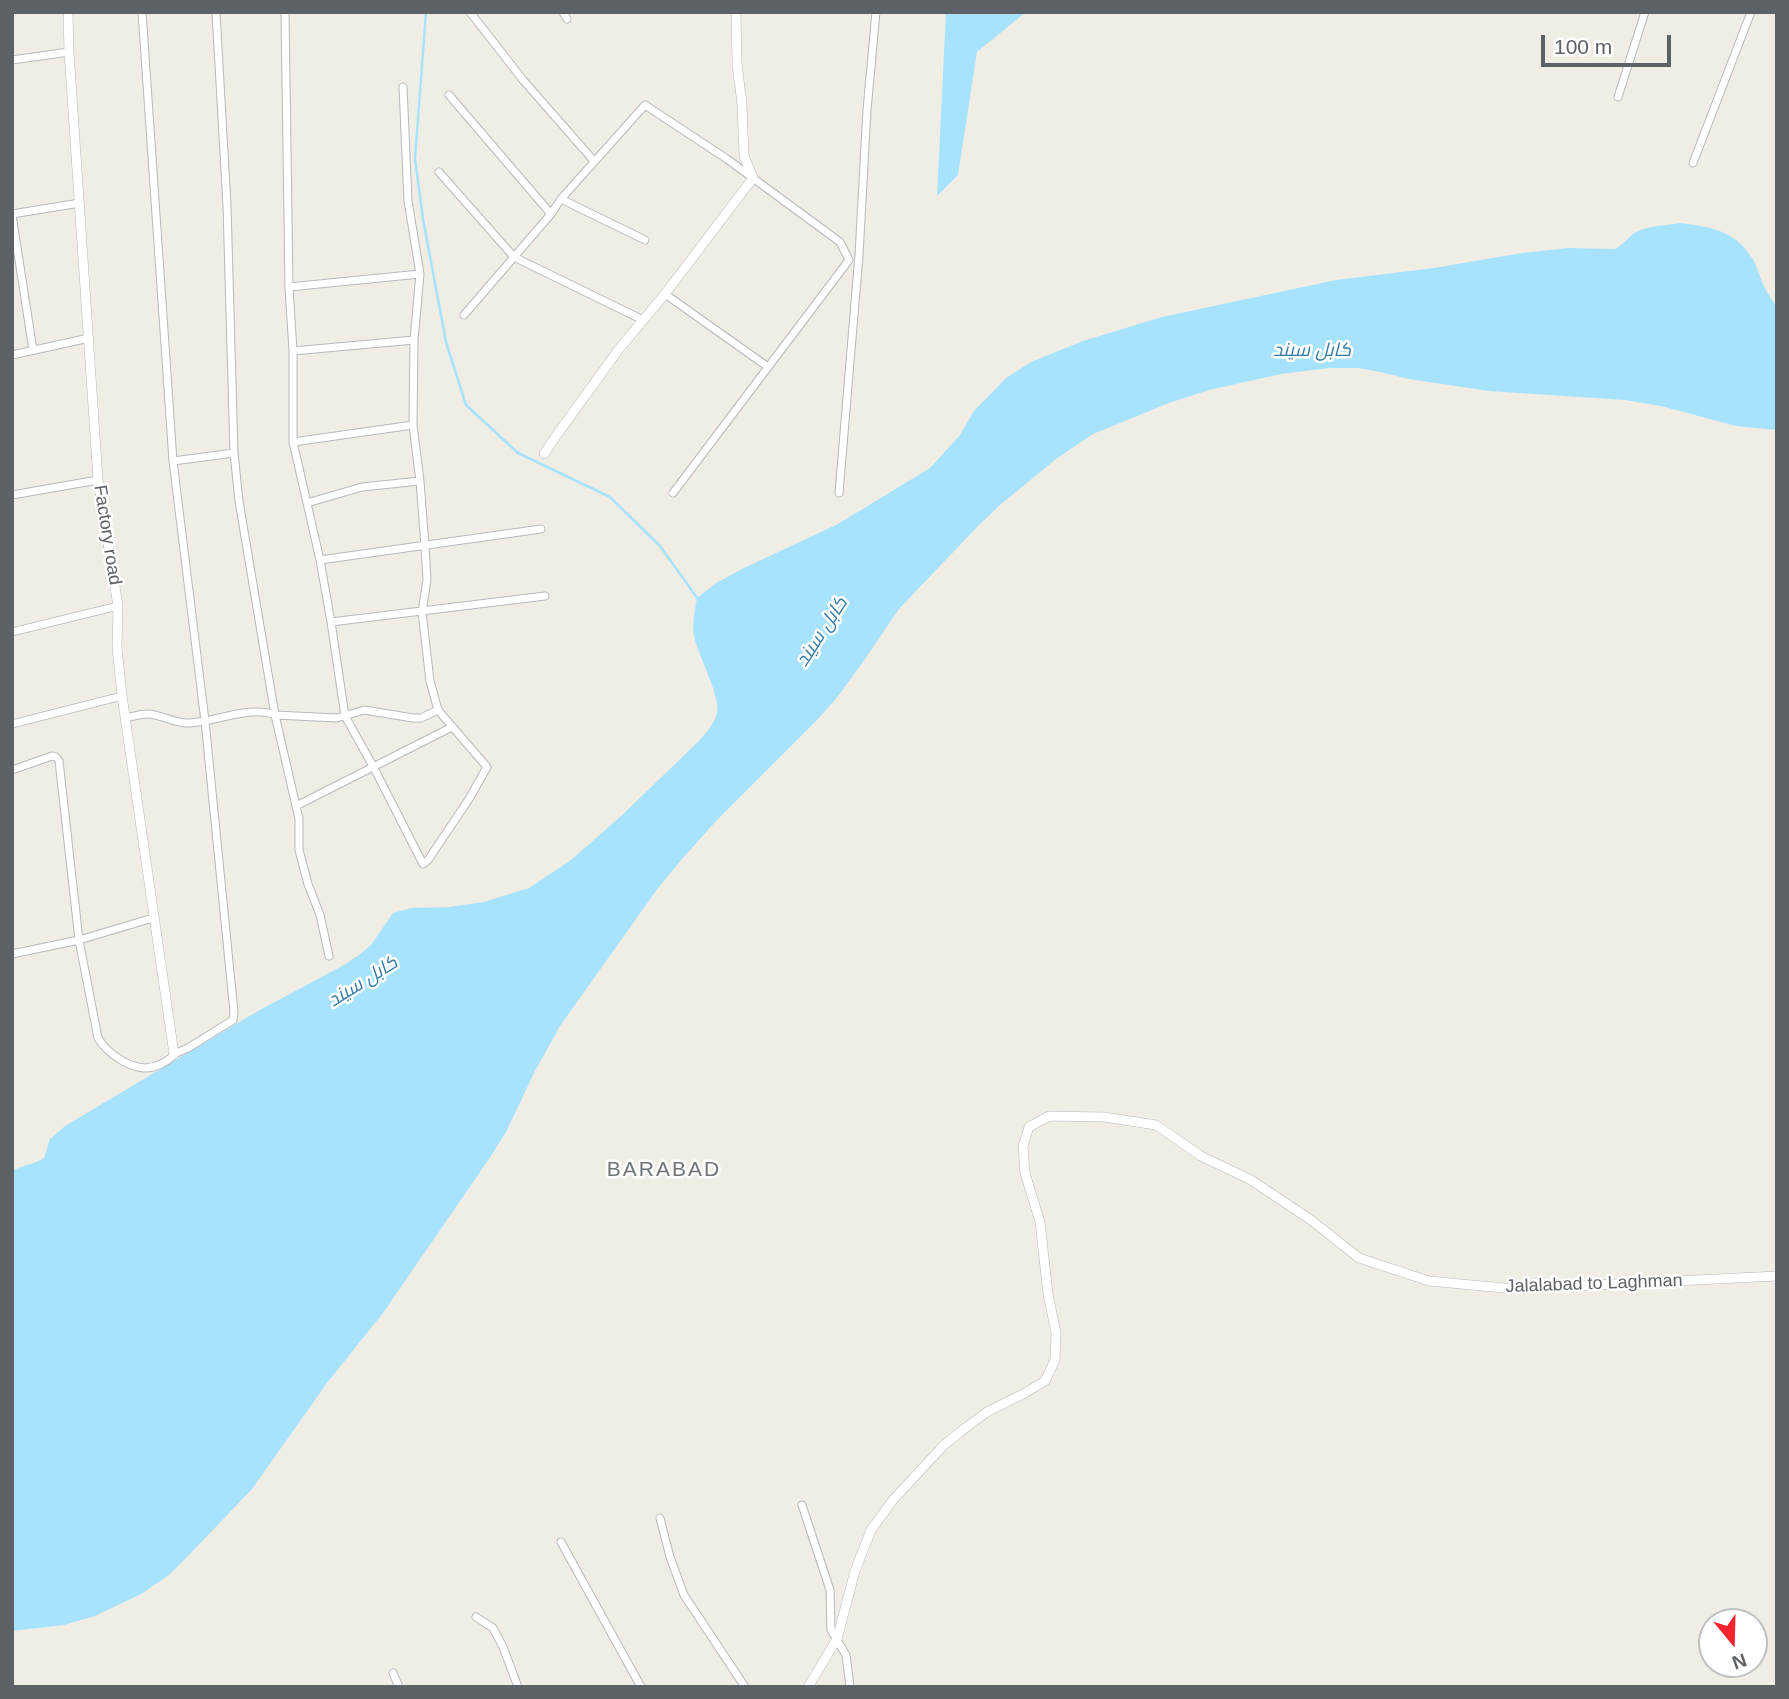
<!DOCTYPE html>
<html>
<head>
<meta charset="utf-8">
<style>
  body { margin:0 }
  #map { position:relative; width:1789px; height:1699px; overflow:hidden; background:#f0ede5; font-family:Arial,sans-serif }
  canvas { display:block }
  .frame { position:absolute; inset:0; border:14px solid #5d6267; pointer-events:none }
  .north { position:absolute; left:1698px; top:1608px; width:70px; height:70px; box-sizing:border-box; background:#fff; border:2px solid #bec0c2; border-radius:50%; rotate:161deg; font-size:19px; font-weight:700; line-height:28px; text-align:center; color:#5d6267 }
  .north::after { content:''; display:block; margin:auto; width:24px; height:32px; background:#f8242d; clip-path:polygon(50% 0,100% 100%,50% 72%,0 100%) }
  .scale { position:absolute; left:1541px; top:35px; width:130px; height:32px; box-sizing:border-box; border:4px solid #5d6267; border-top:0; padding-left:9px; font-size:21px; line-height:24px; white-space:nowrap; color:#5d6267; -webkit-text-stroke:5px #fff; paint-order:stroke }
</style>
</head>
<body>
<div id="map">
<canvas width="1789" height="1699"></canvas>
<div class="frame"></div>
<div class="north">N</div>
<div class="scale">100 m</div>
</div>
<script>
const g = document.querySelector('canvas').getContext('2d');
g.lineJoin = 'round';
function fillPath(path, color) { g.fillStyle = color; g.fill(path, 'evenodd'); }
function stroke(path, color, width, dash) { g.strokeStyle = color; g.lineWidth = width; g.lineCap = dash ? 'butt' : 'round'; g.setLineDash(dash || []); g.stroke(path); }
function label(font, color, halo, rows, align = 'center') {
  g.font = font + ' Arial,Cairo,sans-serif'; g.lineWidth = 5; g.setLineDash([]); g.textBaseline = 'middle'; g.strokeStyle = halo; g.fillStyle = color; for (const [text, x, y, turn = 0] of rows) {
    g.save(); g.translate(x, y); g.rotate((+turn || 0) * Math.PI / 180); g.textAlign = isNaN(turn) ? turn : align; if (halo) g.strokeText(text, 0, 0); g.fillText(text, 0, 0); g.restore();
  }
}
fillPath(new Path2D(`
  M946,12H1026L977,52L958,175L937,196Z
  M1680,223C1711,227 1734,230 1752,258C1758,267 1760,279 1765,288C1768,295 1773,301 1777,307V430L1736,426L1661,406L1625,400L1489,391L1409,379L1380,372L1358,368H1330L1281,374L1209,390L1169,403L1093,434L1056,459L1000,505L977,527L899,609L865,659L836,699L815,722L717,820L682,859L658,888L560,1026L535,1071L506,1132L491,1156L383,1313L327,1383L252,1489L191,1553L169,1575L141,1594L95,1616L64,1625L12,1631V1171C23,1165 35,1164 44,1158L50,1139L65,1126L258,1011L344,965L359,955L371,945L393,913L411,908L449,907L484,902L529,888L571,860L620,817L699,741C706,733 714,724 717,713C721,697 698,655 694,636C692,623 695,610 697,598L716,583L744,568L838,524L930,468L960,435L974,411L1006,378L1031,362L1083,341L1162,317L1336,280L1434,268L1522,253L1569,248L1614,249C1623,246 1626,239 1633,234C1646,225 1665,226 1680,223Z`), '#a7e3ff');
stroke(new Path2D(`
  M426,12L415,159L423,219L446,342L466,405L518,453L610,497L660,546L698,599`), '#a7e3ff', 2.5);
const minor = new Path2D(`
  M216,12L227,206L234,453L239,501L275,715L299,819V850L308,884L320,915L329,956
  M285,12L289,287L293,351V442L320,560L331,622L345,716L374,768L423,864L428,860L469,799L487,767L438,710L430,681L422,612L427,580L425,546L420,481L413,425L414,340L420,274L408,201L403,87
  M470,12L523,80L594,161
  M563,12L567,19
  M12,60L69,52
  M449,95L551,214
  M1618,97L1645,12
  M1693,163L1751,12
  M439,172L514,257L643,320
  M561,199L645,240
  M12,214L80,203
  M12,215L33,350
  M289,287L420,274
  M665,294L768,367
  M464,315L551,214L561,199L645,105L727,159L840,242L849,260L673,493
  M293,351L414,340
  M12,355L89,338
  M293,442L413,425
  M173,461L234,453
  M839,493L859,255L867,110L876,12
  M12,495L98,480
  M307,503L362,487L420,481
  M320,560L541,529
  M331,622L545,596
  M12,632L118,606
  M125,718C132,717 140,714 147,714C161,714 175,724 189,723C216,722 249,705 275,715L337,718L364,710L413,718H421L438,710
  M12,724L122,696
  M12,770L52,756L56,757L59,761L79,940L98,1038C107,1053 127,1067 145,1068C149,1068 157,1066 161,1064C167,1061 171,1059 174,1054L188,1048L233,1020L234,1012L205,721L173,461L142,12
  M296,806L452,727
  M12,954L79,940L153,918
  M802,1505L830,1590L831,1630L846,1655L850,1687
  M660,1518L670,1557L684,1595L745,1687
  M561,1542L641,1687
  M476,1617L493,1628L503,1647L518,1687
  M393,1673L399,1687`);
const tertiary = new Path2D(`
  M68,12L69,52L98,480L118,606L117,648L122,696L174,1054
  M544,454L556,436L619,349L665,294L753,178L744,156L742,104L737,64L736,12
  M808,1687L837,1639L855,1571L871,1530L893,1500L943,1446L960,1432L987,1412L1023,1394L1045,1381L1055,1360L1056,1333L1048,1294L1040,1222L1025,1173L1023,1146L1029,1127L1049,1116L1104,1117L1156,1125L1201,1156L1251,1180L1311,1220L1359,1258L1429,1281L1514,1289L1777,1276`);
stroke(minor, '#b6b9bd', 9);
stroke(tertiary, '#b6b9bd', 10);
stroke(minor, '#fff', 7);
stroke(tertiary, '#fff', 9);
label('18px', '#5d6267', '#fff', [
  ["Factory road",107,535,81],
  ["Jalalabad to Laghman",1594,1284,-2]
]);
label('italic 19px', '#357ba8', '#fff', [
  ["کابل سيند",1312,351],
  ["کابل سيند",822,632,-57],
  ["کابل سيند",363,982,-32]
]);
g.letterSpacing = '2px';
label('21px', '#6e7579', '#fff', [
  ["BARABAD",664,1170]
]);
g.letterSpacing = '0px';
</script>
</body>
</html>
